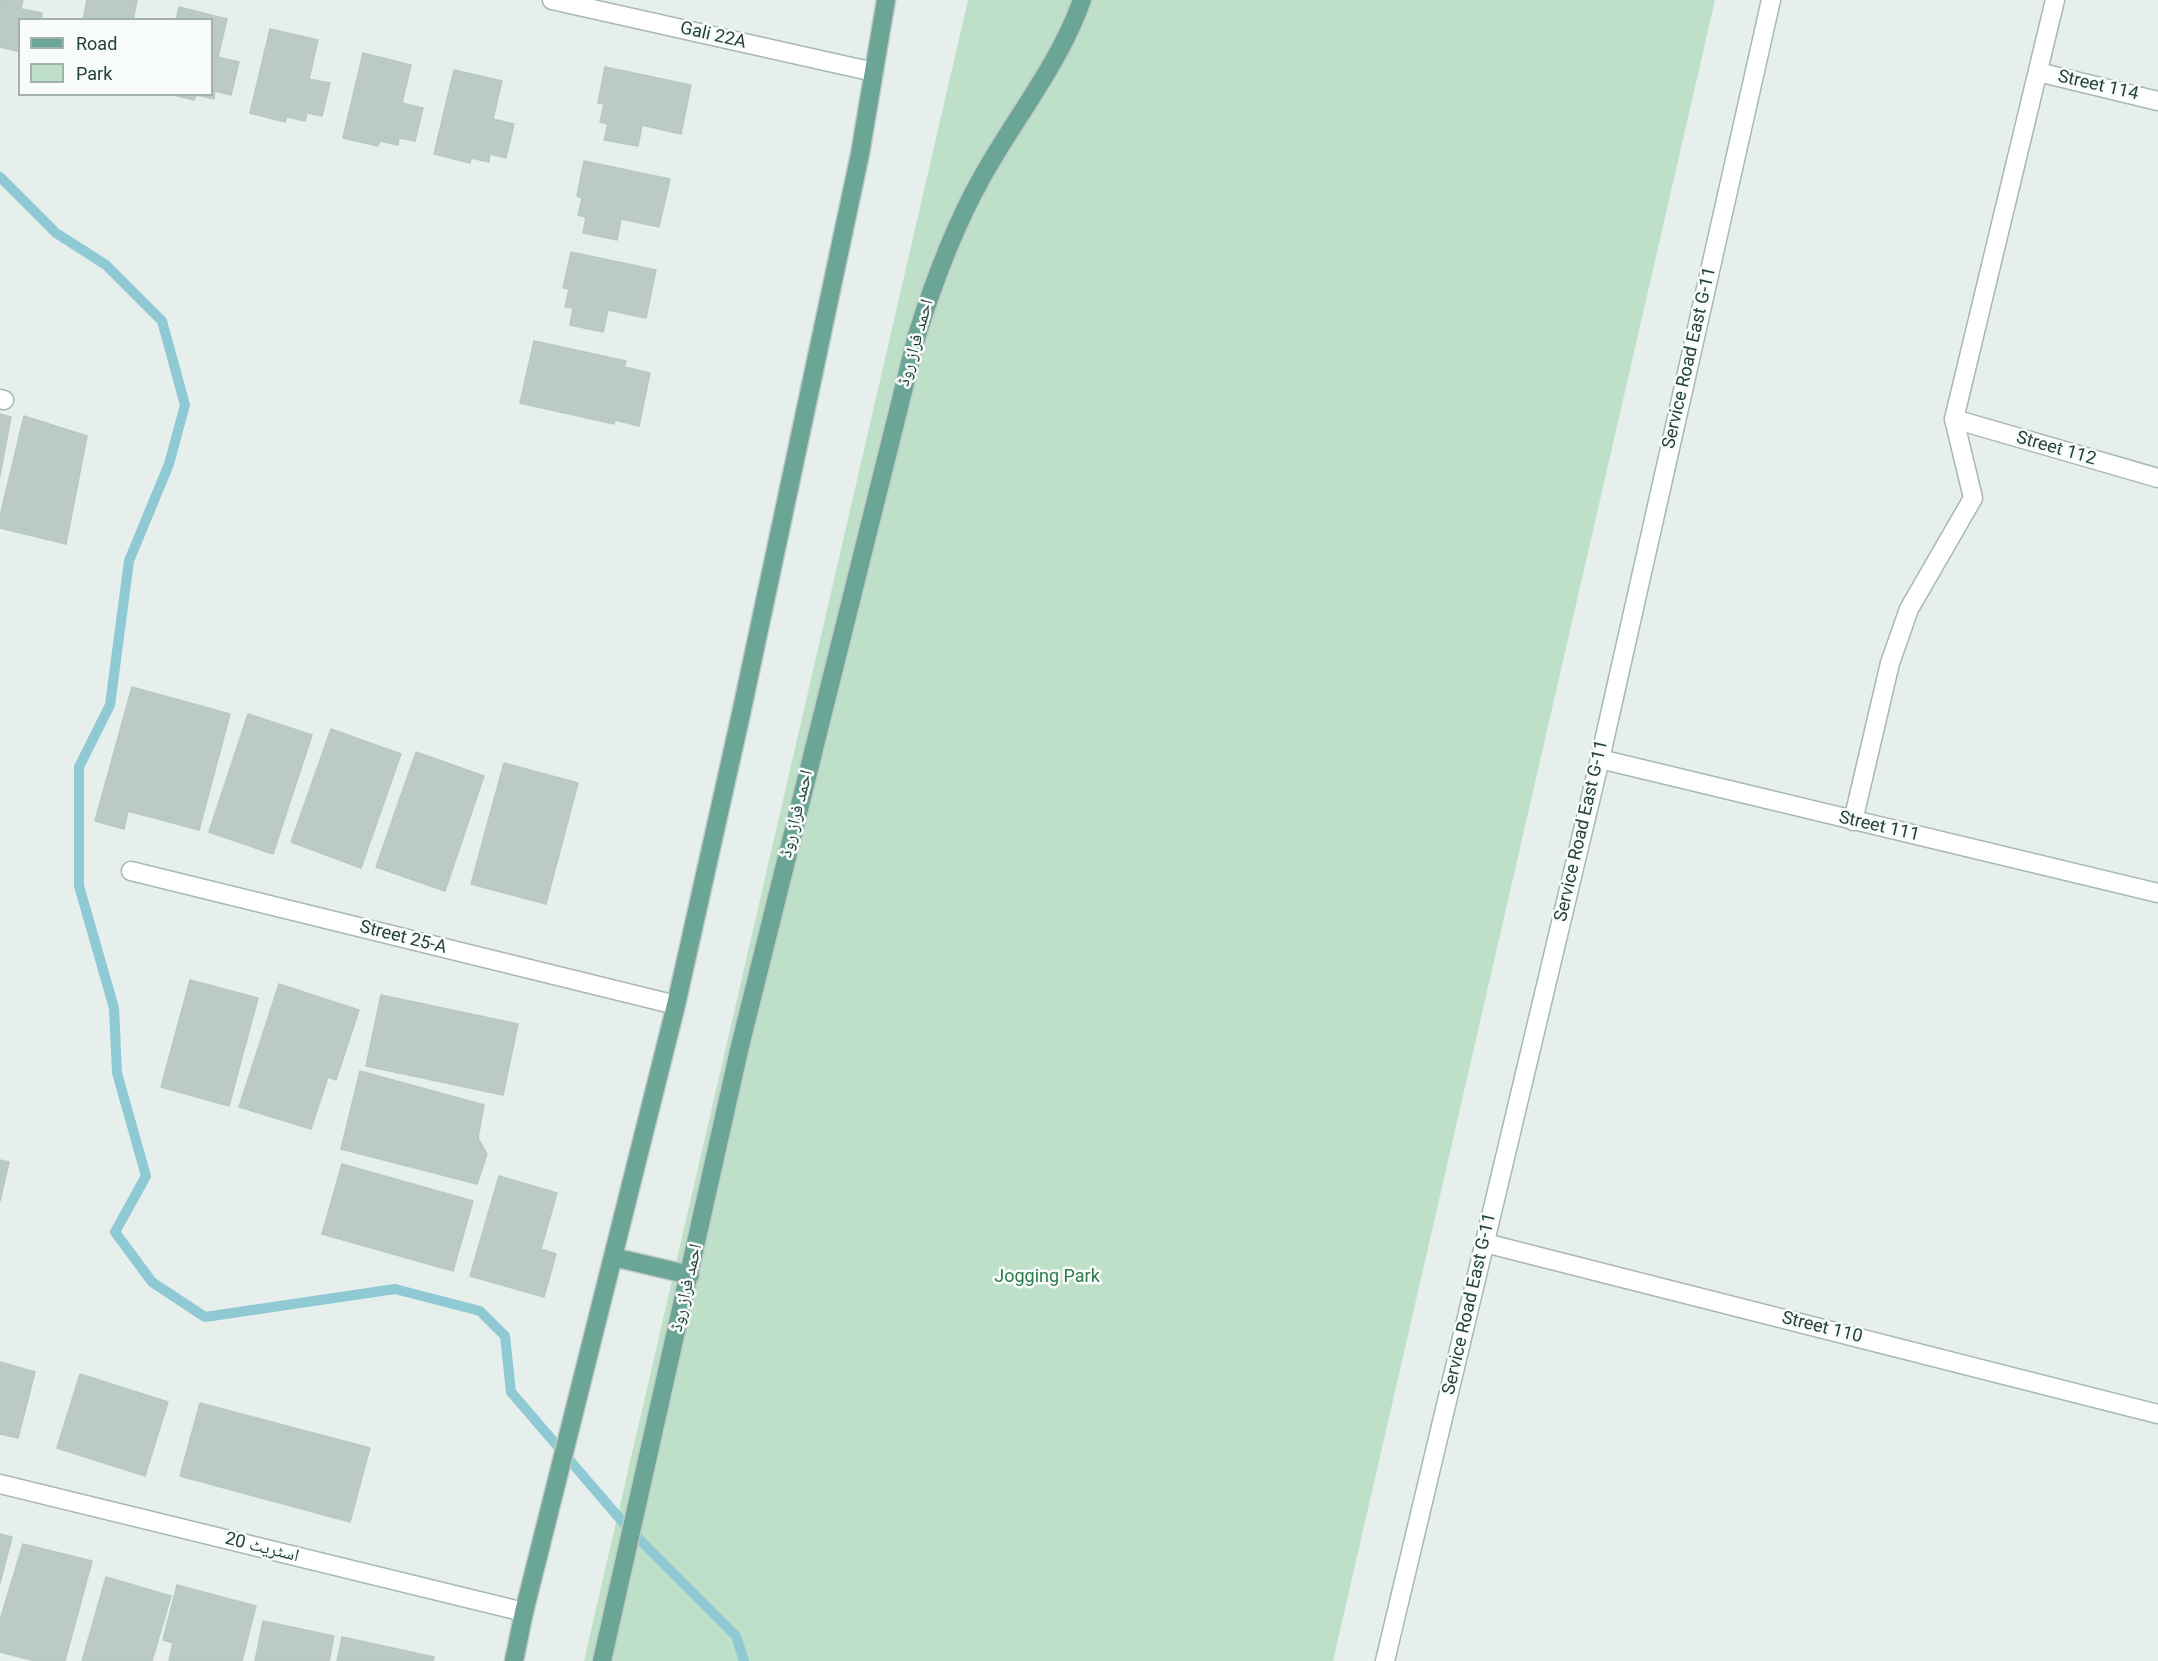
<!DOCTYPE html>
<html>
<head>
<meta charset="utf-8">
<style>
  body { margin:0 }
  #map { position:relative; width:2158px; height:1661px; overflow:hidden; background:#e6efeb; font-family:Roboto,sans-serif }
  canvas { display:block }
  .legend { position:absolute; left:18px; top:18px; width:195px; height:78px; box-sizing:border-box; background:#f7fbf9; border:2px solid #a3b1ad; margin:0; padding:8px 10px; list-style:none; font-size:18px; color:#24423a }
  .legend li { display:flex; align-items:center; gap:12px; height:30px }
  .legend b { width:30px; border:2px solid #a3b1ad }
</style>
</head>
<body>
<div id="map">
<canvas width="2158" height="1661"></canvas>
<ul class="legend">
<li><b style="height:8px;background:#6aa596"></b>Road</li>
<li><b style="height:16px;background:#bfe0c8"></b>Park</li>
</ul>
</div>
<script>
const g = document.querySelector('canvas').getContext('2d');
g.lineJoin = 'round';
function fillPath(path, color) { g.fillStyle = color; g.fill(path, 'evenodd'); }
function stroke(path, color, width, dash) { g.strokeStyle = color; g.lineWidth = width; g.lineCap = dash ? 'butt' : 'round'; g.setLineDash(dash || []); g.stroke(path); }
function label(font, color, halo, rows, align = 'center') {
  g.font = font + ' Roboto,"Noto Naskh Arabic",sans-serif'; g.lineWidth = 5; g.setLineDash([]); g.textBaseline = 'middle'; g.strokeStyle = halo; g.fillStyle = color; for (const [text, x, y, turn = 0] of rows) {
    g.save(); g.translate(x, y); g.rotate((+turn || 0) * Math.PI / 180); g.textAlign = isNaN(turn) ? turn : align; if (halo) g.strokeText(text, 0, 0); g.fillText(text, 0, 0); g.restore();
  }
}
fillPath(new Path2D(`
  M968,0H1715L1333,1661H584Z`), '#bfe0c8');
stroke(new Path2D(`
  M0,177L56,233L106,265L162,321L185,405L169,464L129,561L110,705L79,767V886L114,1008L117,1073L146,1176L115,1232L152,1282L205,1317L395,1289L480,1311L505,1336L511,1392L627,1527L736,1636L744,1661`), '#8ec9d4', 10);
const building = new Path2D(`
  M0,0H23L21,9L42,13L41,20H20V43L17,51L0,47Z
  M87,0H137L133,20H83Z
  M179,7L227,19L218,57L239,62L231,95L215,91L214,99L196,95L194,100L169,94H212V20H176Z
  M270,29L318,40L309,79L330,83L322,116L307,113L305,121L287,117L285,122L250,113Z
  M363,53L411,65L402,103L423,108L415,141L399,138L398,145L380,141L378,146L343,138Z
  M605,67L691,85L681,134L642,125L638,146L604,140L608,124L600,122L604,104L598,103Z
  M454,70L502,81L493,119L514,124L506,158L490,154L489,162L471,158L470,163L434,154Z
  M584,161L670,179L659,227L621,219L617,240L583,233L586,217L578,215L582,198L577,196Z
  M571,252L656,270L646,318L608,310L603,332L570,325L573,308L565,307L569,289L563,288Z
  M534,341L626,361L624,367L650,373L639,426L615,420L614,424L520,403Z
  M0,414L11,417L0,476Z
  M24,416L87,436L66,544L0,528V516Z
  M132,687L230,714L199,830L128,811L124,829L95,821Z
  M248,714L312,735L273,854L209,832Z
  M331,729L401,754L361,868L291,842Z
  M416,752L484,776L445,891L376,867Z
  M504,763L578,783L546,904L471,884Z
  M190,980L258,998L229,1106L161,1087Z
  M279,984L359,1010L336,1080L328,1077L311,1129L239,1107Z
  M381,995L518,1024L503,1095L366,1066Z
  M360,1071L484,1105L478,1138L487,1154L477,1184L341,1149Z
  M0,1160L9,1162L0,1201Z
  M342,1164L473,1201L453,1271L322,1234Z
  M499,1176L557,1193L541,1249L556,1254L544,1297L470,1276Z
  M0,1362L35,1372L18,1438L0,1434Z
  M80,1374L168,1402L145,1476L57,1448Z
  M200,1403L370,1448L350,1522L180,1476Z
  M0,1534L12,1537L0,1583Z
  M23,1544L92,1561L65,1661H35L0,1652V1620Z
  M106,1577L171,1596L152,1661H82Z
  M177,1585L256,1606L242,1661H169L173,1643L163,1640Z
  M263,1621L334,1636L329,1661H255Z
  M342,1637L434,1657L433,1661H337Z`);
fillPath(building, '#bbcac4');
stroke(building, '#b8c9c2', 1.5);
const street = new Path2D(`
  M552,0L874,72
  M2038,72L2158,101
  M0,399L4,400
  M1954,419L2158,478
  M1600,759L2158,893
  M1853,821L1890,663L1909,609L1973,498L1954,419L2055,0
  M131,871L676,1005
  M1485,1243L2158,1414
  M0,1484L524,1612`);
const secondary = new Path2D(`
  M1385,1661L1600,759L1771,0`);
const primary = new Path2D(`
  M613,1257L690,1275
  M514,1661L524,1612L676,1005L741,714L860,154L886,0
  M602,1661L740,1046L917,335C934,281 953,229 981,179C1014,119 1059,65 1082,0`);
stroke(street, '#a8b8b2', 21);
stroke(secondary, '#a4bbb3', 21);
stroke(primary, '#c2cac8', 21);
stroke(street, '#fff', 18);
stroke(secondary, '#fff', 18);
stroke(primary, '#6aa596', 18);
label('18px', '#24423a', '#f7fbf9', [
  ["Gali 22A",713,36,13],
  ["Street 114",2098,86,13],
  ["احمد فراز روڈ",916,343,-74],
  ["Service Road East G-11",1690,358,-77],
  ["Street 112",2056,449,16],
  ["احمد فراز روڈ",797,814,-76],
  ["Street 111",1879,827,13],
  ["Service Road East G-11",1582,831,-77],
  ["Street 25-A",403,938,14],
  ["احمد فراز روڈ",687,1288,-77],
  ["Service Road East G-11",1470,1304,-77],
  ["Street 110",1822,1328,14],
  ["اسٹریٹ 20",262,1548,14]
]);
label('18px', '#2d7a4b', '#f7fbf9', [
  ["Jogging Park",1047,1277]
]);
</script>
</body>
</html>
